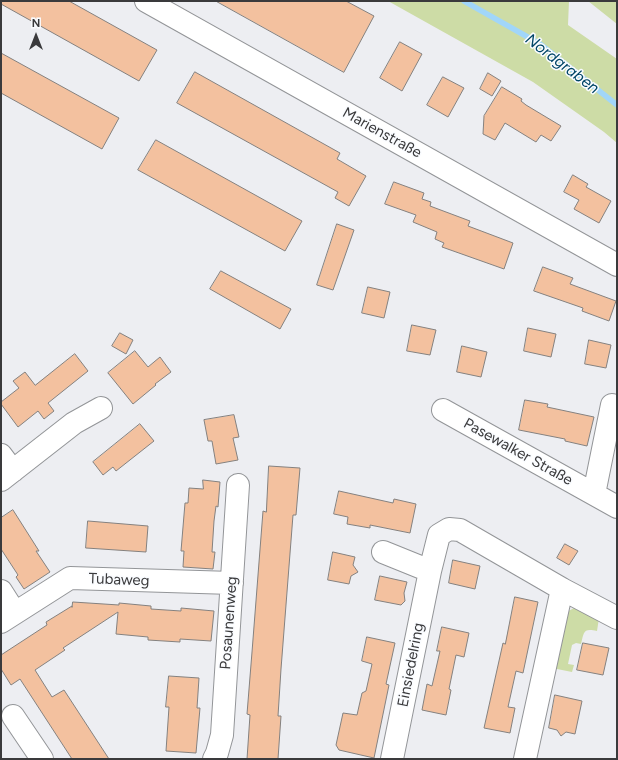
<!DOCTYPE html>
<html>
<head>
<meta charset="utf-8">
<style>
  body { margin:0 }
  #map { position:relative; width:618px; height:760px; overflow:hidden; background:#edeef2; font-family:Figtree,sans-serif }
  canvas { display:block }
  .frame { position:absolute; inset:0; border:2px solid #3a3a3c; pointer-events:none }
  .north { position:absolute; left:16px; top:16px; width:40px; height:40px; -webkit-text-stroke:3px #fafcff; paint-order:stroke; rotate:0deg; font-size:11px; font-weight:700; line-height:16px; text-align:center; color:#3a3a3c }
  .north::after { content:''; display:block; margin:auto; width:14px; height:18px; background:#3a3a3c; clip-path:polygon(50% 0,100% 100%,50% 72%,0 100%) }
</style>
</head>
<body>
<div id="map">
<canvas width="618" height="760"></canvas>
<div class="frame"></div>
<div class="north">N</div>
</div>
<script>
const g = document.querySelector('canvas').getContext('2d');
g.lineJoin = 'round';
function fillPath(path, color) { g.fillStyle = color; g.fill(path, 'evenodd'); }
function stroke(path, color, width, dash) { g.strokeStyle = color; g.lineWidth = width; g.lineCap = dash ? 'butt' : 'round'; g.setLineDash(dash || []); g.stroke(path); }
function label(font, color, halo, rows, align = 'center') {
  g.font = font + ' Figtree,sans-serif'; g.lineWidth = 3; g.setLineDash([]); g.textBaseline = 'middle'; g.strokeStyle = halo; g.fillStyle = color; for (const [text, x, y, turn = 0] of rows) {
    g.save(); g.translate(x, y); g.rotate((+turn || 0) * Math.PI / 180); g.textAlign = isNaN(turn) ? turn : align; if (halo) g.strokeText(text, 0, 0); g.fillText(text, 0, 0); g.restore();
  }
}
fillPath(new Path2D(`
  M388,1H569L568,25L617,59V143L604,132L533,82Z
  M588,1H617V24Z
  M574,608H580L599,618L597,631C583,628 584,632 581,644L576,643L572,645L568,664L574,665L572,672L552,668L565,613Z`), '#cddca6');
stroke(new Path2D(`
  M464,1L540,44L617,105`), '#a1d6f9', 5.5);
const building = new Path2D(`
  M1,1H69L157,50L139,81L1,4Z
  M216,1H346L374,16L344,72Z
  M400,42L422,54L402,91L380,78Z
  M1,53L119,118L102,149L1,93Z
  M195,72L340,153L337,159L366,176L349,206L335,198L338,192L177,103Z
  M488,73L501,81L492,96L480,89Z
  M443,77L464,88L448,117L427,105Z
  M502,87L522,99L521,101L526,105L561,126L551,141L541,135L536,142L505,123L495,140L483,134L484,116Z
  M156,140L302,221L285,251L138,170Z
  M573,175L588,184L586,187L611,201L599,223L574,209L579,200L564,192Z
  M394,182L424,193L422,199L431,202L430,206L470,221L468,226L513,243L504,269L442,247L444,243L435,239L437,232L413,222L416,215L385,204Z
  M337,224L354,230L333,290L317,285Z
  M543,267L573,278L570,284L616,301L609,321L582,311L583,308L534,291Z
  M221,271L291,309L280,329L210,289Z
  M368,287L390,292L384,318L362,313Z
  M412,325L436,330L430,355L407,351Z
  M528,328L556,334L551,357L524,351Z
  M120,333L133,340L126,354L112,346Z
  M589,340L611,345L606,368L585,364Z
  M462,346L487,352L481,377L457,372Z
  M135,351L148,367L160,357L171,372L155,384L156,385L133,404L108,373Z
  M75,354L88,371L48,403L54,411L44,419L38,411L18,427L1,404V402L19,388L13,381L25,372L35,385Z
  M525,400L548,404L547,407L594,417L587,446L565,441V439L519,430Z
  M234,415L239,437L233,438L238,460L216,464L212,441H208L204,420Z
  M140,424L154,441L116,471L113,467L103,475L93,462Z
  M269,466L300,468L296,515H293L281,669L278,716H281L278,759H247L250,715L247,714L252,652L263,511L266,512Z
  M203,480L220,482L218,507L216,506L214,521L212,552H215L213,569L183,567L184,551H181L185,503H188L189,488L203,489Z
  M339,491L393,503L394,499L416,504L410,533L370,525V528L347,524L348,517L334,514Z
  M13,510L39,551H36L50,572L24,589L16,577L18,575L1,549V518Z
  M88,521L148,526L146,552L86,548Z
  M565,544L578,551L569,565L557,558Z
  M333,552L355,557L353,565L358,572L351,576L349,584L328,580Z
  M453,560L480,566L475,589L449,583Z
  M380,576L407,582L404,593L405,601L401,605L375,600Z
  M515,597L538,602L523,673L516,671L508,707L515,708L510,733L484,728L503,643L505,644Z
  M73,602L119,605V603L151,606V609L181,611V608L214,611L211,641L180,639V642L148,640V637L116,634L118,612L63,648L65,650L35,670L52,697L64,690L109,759H72L20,679L11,685L1,669V655L47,625L46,622L72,606V607Z
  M442,627L469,633L464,657L456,655L449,689L451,690L446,715L422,710L427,684L432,686L440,651H437Z
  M367,637L395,643L386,684L389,685L374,758L339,750L336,745L343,713L357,715L362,693L366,691L372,664L362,661Z
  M583,643L609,648L603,675L577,670Z
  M169,676L199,678L197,708H200L196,753L166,751L169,707H166Z
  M555,695L582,701L575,734L566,732L561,736L557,730L549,728Z`);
fillPath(building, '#f3c19f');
stroke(building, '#84817f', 1);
const minor = new Path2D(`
  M146,1L617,265
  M443,410L617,507
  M1,455L13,471
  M1,480L74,423L101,408
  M594,494L612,405
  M383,552L430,571
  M1,591L15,613
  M1,622L70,578L232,583
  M13,716L42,759
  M214,759L217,753L222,735L238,485
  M392,759L430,571L439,535L449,529L460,530L562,589L617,618
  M525,759L562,589`);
stroke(minor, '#939598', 24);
stroke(minor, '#fff', 22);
label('15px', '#3a3a3c', '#fafcff', [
  ["Marienstraße",382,133,29],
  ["Pasewalker Straße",518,452,29],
  ["Tubaweg",119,580,2],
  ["Posaunenweg",229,623,-86],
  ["Einsiedelring",411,665,-79]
]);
label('italic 16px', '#004566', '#fafcff', [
  ["Nordgraben",562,64,37]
]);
</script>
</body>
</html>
